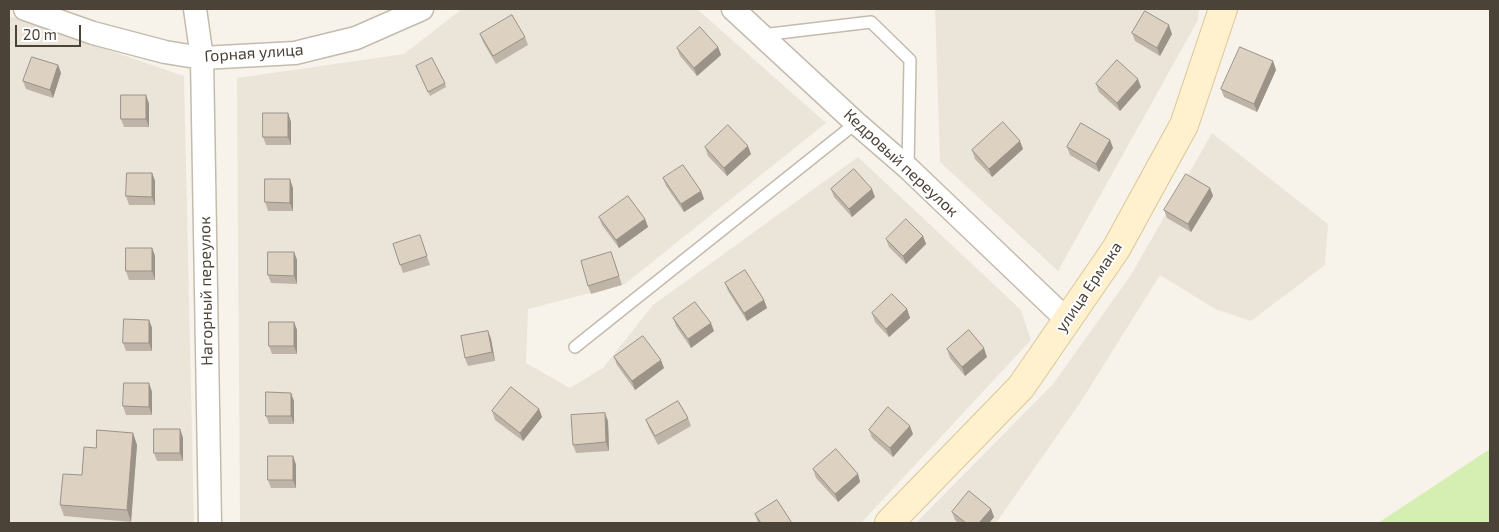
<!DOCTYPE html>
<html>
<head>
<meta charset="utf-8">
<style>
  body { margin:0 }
  #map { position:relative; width:1499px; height:532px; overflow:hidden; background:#f7f3eb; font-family:"Exo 2",sans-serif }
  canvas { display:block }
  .frame { position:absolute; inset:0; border:10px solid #4c4338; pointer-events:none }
  .scale { position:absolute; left:15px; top:25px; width:66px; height:22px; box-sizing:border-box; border:2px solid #4c4338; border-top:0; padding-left:6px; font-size:15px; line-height:18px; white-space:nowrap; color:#4c4338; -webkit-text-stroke:4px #fff; paint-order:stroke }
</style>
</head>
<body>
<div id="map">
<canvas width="1499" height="532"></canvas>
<div class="frame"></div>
<div class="scale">20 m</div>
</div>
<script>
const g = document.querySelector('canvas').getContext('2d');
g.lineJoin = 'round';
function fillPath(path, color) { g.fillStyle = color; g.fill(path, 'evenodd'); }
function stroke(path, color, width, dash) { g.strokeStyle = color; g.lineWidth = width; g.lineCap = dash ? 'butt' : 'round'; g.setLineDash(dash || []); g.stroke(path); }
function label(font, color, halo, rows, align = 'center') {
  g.font = font + ' "Exo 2",sans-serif'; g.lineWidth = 4; g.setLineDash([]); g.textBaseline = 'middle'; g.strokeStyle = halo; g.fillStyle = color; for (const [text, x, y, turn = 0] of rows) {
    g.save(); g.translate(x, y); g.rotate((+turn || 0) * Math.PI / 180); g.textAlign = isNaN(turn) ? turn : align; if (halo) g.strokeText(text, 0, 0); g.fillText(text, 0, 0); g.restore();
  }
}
fillPath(new Path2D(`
  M462,9H697L826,123L625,284L528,309L526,363L570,388L603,368L653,305L858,157L1021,310L1031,340L861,523H240L237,78L404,54Z
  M935,9H1199L1198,20L1058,271L940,162Z
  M9,16L184,76L194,523H9Z
  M1212,133L1328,224L1325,265L1251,321L1215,309L1160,275L1080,403L996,523H916L1053,384L1131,275Z`), '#ebe5d9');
fillPath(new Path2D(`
  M1490,449V523H1378Z`), '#d5eeb1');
const lane = new Path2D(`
  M762,35L871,22L910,60L908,168
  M575,347L856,123`);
const street = new Path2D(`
  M25,9L93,33L165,52L202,58L295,53L356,38L422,9
  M195,9L202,58L210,523
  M733,9L856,123L908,168L1067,320`);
const secondary = new Path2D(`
  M889,523L1021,387L1116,249L1184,125L1223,9`);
stroke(lane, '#c4bbac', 14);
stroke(street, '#c4bbac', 25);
stroke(secondary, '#dbc797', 30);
stroke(lane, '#fff', 11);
stroke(street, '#fff', 22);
stroke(secondary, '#fff1cd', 28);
fillPath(new Path2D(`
  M1132,33L1172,34L1160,56L1135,41Z
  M480,34L525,37L528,45L496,64L483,42Z
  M718,47L721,55L697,76L680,56L677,48Z
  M1273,61L1276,70L1257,112L1224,97L1221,89Z
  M58,65L61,73L53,98L26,89L23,81Z
  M416,66L445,83L446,87L430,96Z
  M1096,84L1141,87L1120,111L1099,92Z
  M146,95L149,104V127H124L121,119Z
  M288,113L291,122V145H266L263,137Z
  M1110,140L1113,148L1099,172L1070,155L1067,147Z
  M705,147L751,154L727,176L708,156Z
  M1023,149L992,177L975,159L972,150Z
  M152,173L155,181V205H129L126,196Z
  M663,178L701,191L704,199L684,212L666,186Z
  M293,188V211H268L265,202Z
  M1210,188L1213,196L1191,232L1167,218L1164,210Z
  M831,189L875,197L852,217L834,197Z
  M599,217L645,219L648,227L619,248L602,225Z
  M420,236L430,265L403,273L393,244Z
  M923,236L926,244L906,264L889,247L886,239Z
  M152,248L155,256V280H129L126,271Z
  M294,252L297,260V284L271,283L268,275Z
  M614,260L622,285L591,294L588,286Z
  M725,283L764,300L767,308L747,321L728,291Z
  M907,309L910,318L889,337L875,322L872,313Z
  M673,318L714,331L691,348L676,326Z
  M149,320L152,328V351H126L123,343Z
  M294,322L297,330V354H272L269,346Z
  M488,331L491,339L495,361L468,366L465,358Z
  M947,349L987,357L965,376L950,358Z
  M614,357L664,368L635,390L617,365Z
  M149,383L152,392V415H126L123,406Z
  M294,401V424H269L266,416Z
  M539,409L542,417L523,441L495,420L492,411Z
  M688,418L691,426L658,445L649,428L646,420Z
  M608,421L609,451L576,453L573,445Z
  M180,429L183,438V461H157L154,453Z
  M869,430L913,434L893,457L872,438Z
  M133,433L137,445L131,522L64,516L60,505L82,475L96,448Z
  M293,456L296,465V488H271L268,480Z
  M813,469L858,474L860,482L838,502L816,478Z
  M991,509L994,517L989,523H958L955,520L952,512Z
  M755,514L792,523H758Z`), '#beb4a7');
fillPath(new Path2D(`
  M1169,25L1172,34L1160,56L1157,48Z
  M718,47L721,55L697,76L694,68Z
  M1273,61L1276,70L1257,112L1254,104Z
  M58,65L61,73L53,98L50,90Z
  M1138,79L1141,87L1120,111L1117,103Z
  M146,95L149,104V127L146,119Z
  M288,113L291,122V145L288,137Z
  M1110,140L1113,148L1099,172L1096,164Z
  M1020,141L1023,149L992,177L989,169Z
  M748,146L751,154L727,176L724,168Z
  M152,173L155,181V205L152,197Z
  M290,179L293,188V211L290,203Z
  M1210,188L1213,196L1191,232L1188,224Z
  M872,189L875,197L852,217L849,209Z
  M701,191L704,199L684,212L681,204Z
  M645,219L648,227L619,248L616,240Z
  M923,236L926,244L906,264L903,256Z
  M152,248L155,256V280L152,271Z
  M294,252L297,260V284L294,276Z
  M764,300L767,308L747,321L744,313Z
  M907,309L910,318L889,337L886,329Z
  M149,320L152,328V351L149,343Z
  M294,322L297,330V354L294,346Z
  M711,323L714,331L691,348L688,339Z
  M488,331L491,339L495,361L492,352Z
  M984,348L987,357L965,376L962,367Z
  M661,360L664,368L635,390L632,381Z
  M149,383L152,392V415L149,407Z
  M291,393L294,401V424L291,416Z
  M539,409L542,417L523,441L520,433Z
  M605,413L608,421L609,451L606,442Z
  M910,426L913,434L893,457L890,448Z
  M180,429L183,438V461L180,453Z
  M133,433L137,445L131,522L127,510Z
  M293,456L296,465V488L293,480Z
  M858,474L860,482L838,502L835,494Z
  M991,509L994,517L989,523H979Z`), '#9b9288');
const building = new Path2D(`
  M1145,11L1169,25L1157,48L1132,33Z
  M512,15L525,37L493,56L480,34Z
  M700,27L718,47L694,68L677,48Z
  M1240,47L1273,61L1254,104L1221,89Z
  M32,57L58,65L50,90L23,81Z
  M432,58L445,83L428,92L416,66Z
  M1117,60L1138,79L1117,103L1096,84Z
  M121,95H146V119H121Z
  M263,113H288V137H263Z
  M1003,122L1020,141L989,169L972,150Z
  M1081,123L1110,140L1096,164L1067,147Z
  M728,125L748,146L724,168L705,147Z
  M683,165L701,191L681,204L663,178Z
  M854,169L872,189L849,209L831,189Z
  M127,173H152V197L126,196Z
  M1186,174L1210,188L1188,224L1164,210Z
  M265,179H290V203L265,202Z
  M628,196L645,219L616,240L599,217Z
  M906,219L923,236L903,256L886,239Z
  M420,235L427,256L400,265L393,244Z
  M126,248H152V271H126Z
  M268,252H294V276L268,275Z
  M611,252L619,276L588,286L581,261Z
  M745,270L764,300L744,313L725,283Z
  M892,294L907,309L886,329L872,313Z
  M695,302L711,323L688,339L673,318Z
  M124,319L149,320V343H123Z
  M269,322H294V346H269Z
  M969,330L984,348L962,367L947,349Z
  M488,331L492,352L465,358L461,336Z
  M643,336L661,360L632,381L614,357Z
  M124,383H149V407L123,406Z
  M511,387L539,409L520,433L492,411Z
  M266,392L291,393V416H266Z
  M678,401L688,418L655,436L646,420Z
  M888,407L910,426L890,448L869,430Z
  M605,413L606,442L573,445L571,415Z
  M154,429H180V453H154Z
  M97,430L133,433L127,510L60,505L63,474L82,475L84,447L96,448Z
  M836,449L858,474L835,494L813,469Z
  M268,456H293V480H268Z
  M969,491L991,509L979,523H966L952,512Z
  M777,500L792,523H761L755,514Z`);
fillPath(building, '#ddd1c2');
stroke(building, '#9b9288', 1);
label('16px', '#4c4338', '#fff', [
  ["Горная улица",254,53,-4],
  ["Кедровый переулок",901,163,43],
  ["улица Ермака",1089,287,-56],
  ["Нагорный переулок",206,291,-91]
]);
</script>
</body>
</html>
